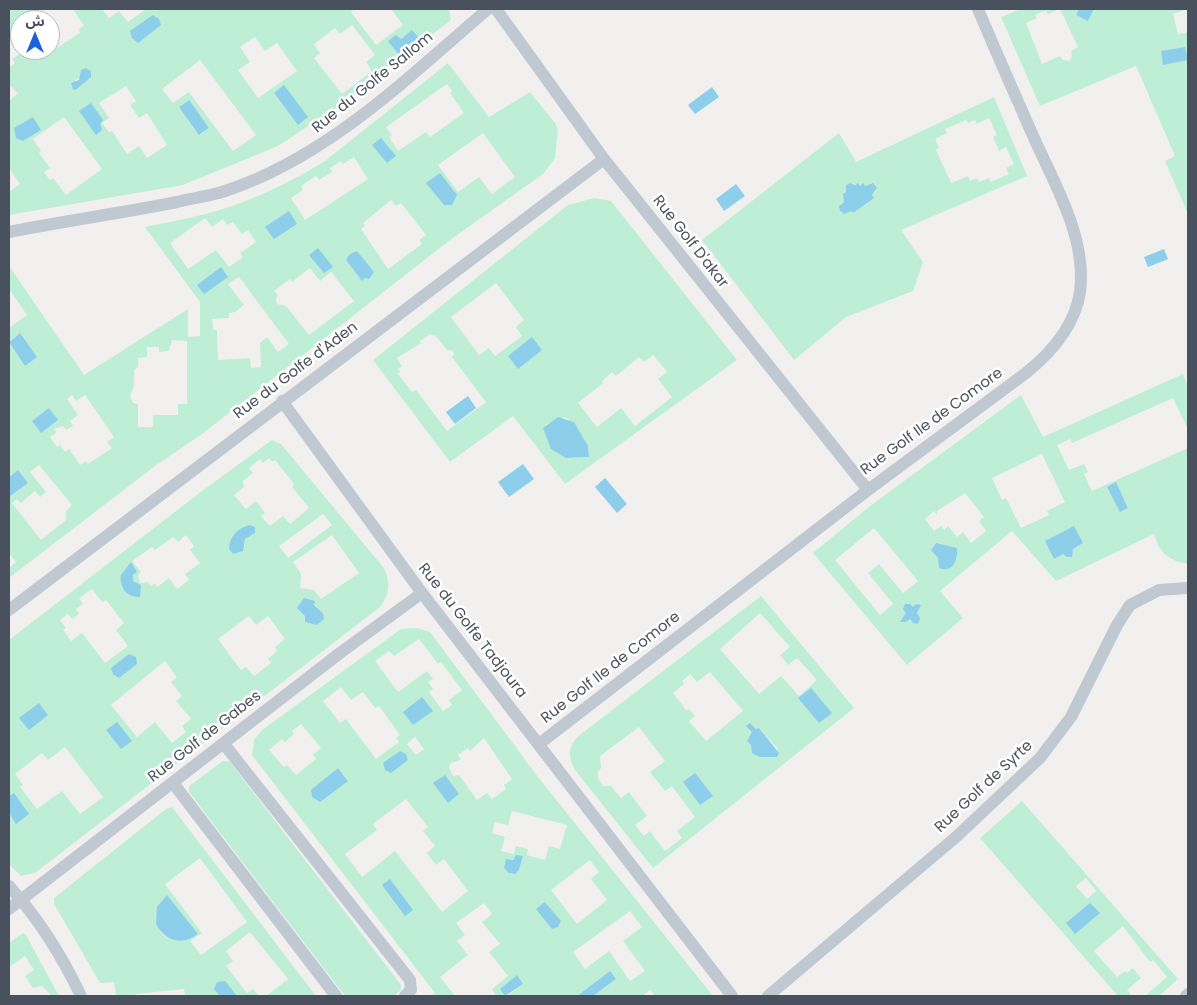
<!DOCTYPE html>
<html>
<head>
<meta charset="utf-8">
<style>
  body { margin:0 }
  #map { position:relative; width:1197px; height:1005px; overflow:hidden; background:#f2f0ef; font-family:Poppins,"Noto Sans Arabic",sans-serif }
  canvas { display:block }
  .frame { position:absolute; inset:0; border:10px solid #48515d; pointer-events:none }
  .north { position:absolute; left:10px; top:10px; width:50px; height:50px; box-sizing:border-box; background:#fff; border:1px solid #b6b9be; border-radius:50%; rotate:0deg; font-size:14px; font-weight:700; line-height:20px; text-align:center; color:#48515d }
  .north::after { content:''; display:block; margin:auto; width:18px; height:22px; background:#1c5fdf; clip-path:polygon(50% 0,100% 100%,50% 72%,0 100%) }
</style>
</head>
<body>
<div id="map">
<canvas width="1197" height="1005"></canvas>
<div class="frame"></div>
<div class="north">ش</div>
</div>
<script>
const g = document.querySelector('canvas').getContext('2d');
g.lineJoin = 'round';
function fillPath(path, color) { g.fillStyle = color; g.fill(path, 'evenodd'); }
function stroke(path, color, width, dash) { g.strokeStyle = color; g.lineWidth = width; g.lineCap = dash ? 'butt' : 'round'; g.setLineDash(dash || []); g.stroke(path); }
function label(font, color, halo, rows, align = 'center') {
  g.font = font + ' Poppins,sans-serif'; g.lineWidth = 5; g.setLineDash([]); g.textBaseline = 'middle'; g.strokeStyle = halo; g.fillStyle = color; for (const [text, x, y, turn = 0] of rows) {
    g.save(); g.translate(x, y); g.rotate((+turn || 0) * Math.PI / 180); g.textAlign = isNaN(turn) ? turn : align; if (halo) g.strokeText(text, 0, 0); g.fillText(text, 0, 0); g.restore();
  }
}
fillPath(new Path2D(`
  M9,9H35L33,20H20V50H48L50,52L80,33L79,29L84,26L73,9H102L109,18L119,11L128,22L146,9H354L351,12L376,45L403,25L391,9H449L451,20L345,102L278,146L183,185L9,215V192L20,184L9,168V101L18,93L9,85V68L15,63L12,59L21,53L9,35ZM153,15L161,25L137,42L133,35ZM352,25L375,55L366,62L372,71L342,94L314,58L320,53L314,44L335,28L340,34ZM255,37L265,51L277,43L297,71L258,98L238,70L250,62L240,47ZM200,60L256,135L233,151L189,92L173,103L162,89ZM81,71L91,76L78,89L75,80L80,78ZM126,86L136,101L130,105L139,118L147,113L167,145L147,158L139,146L127,154L112,131L109,132L102,123L109,118L99,103ZM284,86L307,117L298,124L274,93ZM188,100L209,128L200,135L179,107ZM64,117L102,169L66,195L53,178L50,180L44,172L50,168L39,153L41,151L33,139Z
  M1021,9H1060L1048,14L1046,10L1035,15L1037,18L1026,23L1042,64L1060,56L1063,60L1069,61L1072,57L1071,51L1078,47L1060,9H1079L1076,15L1088,21L1094,9H1188L1173,14L1178,34L1188,32V214L1165,161L1175,156L1136,66L1040,106L1001,17Z
  M448,63L489,117L530,92L555,123L558,130L555,158L543,174L450,240L202,434L155,466L9,578V568L16,562L9,553V497L28,483L18,470L9,477V342L25,365L20,333L9,341V328L27,315L9,289V266L84,375L188,309V337L200,336V302L145,227C168,222 191,218 213,212C252,201 291,182 325,161ZM447,84L452,91L450,93L464,113L430,137L426,132L398,151L389,137L392,135L386,127ZM483,133L515,177L492,194L479,177L458,192L438,165ZM354,157L368,179L305,220L291,198L303,190L301,186L316,176L319,180L332,172L330,168L341,161L343,164ZM391,200L396,206L401,203L426,235L419,240L422,244L388,269L361,229L365,226L363,223ZM205,218L212,227L223,219L227,225L233,222L242,234L248,230L256,242L240,253L243,257L229,267L216,250L188,269L170,243ZM357,251L373,273L363,280L347,260ZM310,268L320,281L331,272L354,301L309,335L286,306L277,304L276,299L278,295L274,291L290,279L292,282ZM239,277L289,344L278,352L267,337L260,343L261,367L251,368L250,358L218,360L217,330H213L212,319L229,318V313L235,312L244,305L228,284ZM172,340L187,341V404H178V415H153V427H138V404L133,403L130,396L134,386V370L138,367V358L147,357V347H159V352L169,351ZM72,395L76,401L85,395L114,437L107,442L112,448L88,464L86,461L80,465L69,449L65,452L60,445L57,447L50,437L57,432L54,429L63,426L66,430L73,426L70,421L78,415L67,399ZM39,465L72,505L66,511V520L41,540L12,503L17,499L21,503L35,491L40,497L46,492L30,472Z
  M994,97L1027,176L901,230L923,262L913,291L846,317L794,360L702,240L839,133L856,162ZM989,118L997,135L993,137L999,151L1006,147L1014,164L1006,168L1009,174L991,182L989,178L979,182L977,178L970,181L968,176L951,183L936,150L939,148L935,139L947,133L945,129L966,120L968,123L975,120L977,124ZM850,183L865,186L873,183L876,191L872,195L873,198L853,213L851,211L841,213L840,205L844,202L847,184Z
  M594,198L611,201L737,360L565,484L513,416L450,462L373,360L568,205ZM496,283L524,320L516,327L522,336L495,356L489,348L479,355L451,317ZM430,334L433,336L435,335L447,350L453,351L454,355L452,357L486,402L447,431L416,390L412,392L398,374L400,372L398,369L402,366L397,358L421,343L420,341ZM653,355L667,372L658,379L672,397L635,426L621,408L597,427L578,403L603,383L602,381L612,372L616,376L639,357L644,362ZM564,417C576,421 590,446 589,457L572,458L545,425Z
  M1183,374L1188,387V429L1173,398L1072,443L1070,439L1057,445L1069,470L1084,464L1088,472L1084,474L1092,491L1188,448V564C1168,560 1160,554 1154,534L1056,581L1012,531L940,591L963,618L907,665L813,553L870,506L1021,395L1043,437ZM1042,454L1065,502L1047,511L1049,515L1021,528L1006,498L1002,500L992,478ZM1116,483L1128,507V508L1108,487ZM965,493L984,517L979,521L986,531L971,543L963,532L957,537L948,526L944,530L941,526L934,531L925,519L934,511L937,515V511ZM874,528L918,581L903,593L879,564L868,573L893,604L880,615L835,560Z
  M272,440L281,444L383,567C391,581 390,594 380,607L35,873L21,876L9,864V813L16,823L14,793L9,796V640L202,491ZM269,458L272,462L275,460L294,484L292,487L309,508L290,524L283,516L270,526L261,516L265,513L256,501L246,509L234,495L244,487L243,481L253,473L249,468L260,459L263,463ZM323,514L332,525L288,558L279,546ZM249,525L255,533L245,539L244,548L241,528ZM186,535L194,546L190,550L200,563L185,574L189,580L177,589L169,578L157,587L155,583L151,586L148,582L140,583L138,575L141,572L132,561L152,547L155,550L173,537L178,542ZM332,535L359,573L321,599L314,590L300,588L301,574L293,562ZM135,573L132,579L138,585L129,595L121,587V575ZM92,589L102,602L106,600L124,623L116,630L128,646L105,663L82,633L71,641L63,630L66,628L60,620L68,614L72,619L79,614L76,609L83,604L79,598ZM314,604L323,613L304,620ZM249,616L256,625L268,616L285,639L275,647L277,651L268,659L271,663L254,676L246,667L241,670L218,639ZM165,661L177,677L171,682L182,696L176,701L191,719L182,726L186,732L172,743L155,722L137,737L111,705ZM65,747L103,797L80,814L62,791L37,809L20,787L23,785L15,774L42,753L48,760Z
  M761,596L854,708L653,868L575,770C567,755 568,745 581,734ZM760,613L790,647L780,655L788,665L797,658L817,680L799,696L781,676L759,694L720,649ZM710,672L743,711L706,741L689,721L695,716L689,709L686,710L673,693L684,684L682,681L690,674L697,682ZM639,727L665,761L650,772L665,791L672,786L695,817L677,831L682,838L665,851L650,831L644,836L635,825L647,816L629,792L621,798L611,786H603L598,778V772L601,768L600,756ZM759,728L777,748L778,751L751,745L752,732Z
  M417,628L430,632L538,777L713,996H655L650,990L642,996H593L616,979L610,971L577,996H507L523,984L500,989L505,996H496L492,989L508,976L489,952L500,944L482,922L492,914L484,903L456,923L465,935L457,941L468,955L440,977L455,996H431L435,993L252,755L254,740L262,730L401,629ZM419,639L438,664L441,662L462,690L449,700L452,705L443,711L429,692L433,689L428,682L433,679L427,671L398,692L375,661L389,651L394,656ZM341,687L351,700L363,692L375,708L379,706L400,735L396,738L399,742L376,759L346,719L340,723L323,701ZM301,724L321,748L313,755L316,759L296,775L287,765L284,767L269,750L282,739L285,742L294,734L292,731ZM415,737L424,749L416,755L407,744ZM484,738L512,779L504,785L506,789L492,799L487,793L477,800L459,775L453,776L449,767L451,763L461,760L458,755L468,748L470,751ZM400,751L406,755L407,760L390,773L384,767ZM338,768L348,780L313,798V793ZM406,799L428,827L423,831L435,846L427,853L436,865L444,859L468,891L442,912L395,851L362,877L345,854L377,830L373,824ZM512,811L567,825L560,849L549,846L545,860L527,855L528,849L516,846L514,854L501,851L505,837L492,833L495,822L508,825ZM523,856L519,870L511,874V860ZM590,860L599,872L591,879L607,900L577,924L551,890ZM545,902L560,921L554,927ZM630,911L642,927L623,941L645,971L630,981L609,951L585,969L573,952Z
  M223,761L230,762L401,985V990L394,996H345L189,792V786Z
  M1022,801L1178,979L1159,996H1145L1167,977L1153,960L1150,962L1123,926L1094,951L1117,977L1125,971L1127,973L1133,968L1141,978L1127,990L1132,996H1118L980,838ZM1086,878L1096,891L1087,899L1076,886Z
  M172,807L316,996H266L288,979L250,932L226,951L233,961L226,966L247,993L253,989L259,996H185L184,989L136,994L135,996H116L114,982L100,983L54,904V898L166,809ZM200,858L247,922L201,955L190,941L202,933L165,884ZM160,932L198,934C185,944 172,943 160,932Z
  M23,933L26,935L59,996H52L42,986L33,988L25,976L34,970L25,956L9,967V943Z`), '#bfeed6');
fillPath(new Path2D(`
  M1079,9H1094L1088,21L1076,15Z
  M153,15L159,19L161,25L138,43L132,38L130,31Z
  M412,30L419,38L399,55L388,41L396,35L401,39Z
  M1185,47L1188,60L1163,65L1161,51Z
  M86,68L91,71V77L77,89L73,90L71,83L79,80L81,70Z
  M284,85L308,117L298,125L274,93Z
  M712,87L719,97L695,114L688,105Z
  M189,100L209,128L199,135L179,107Z
  M91,103L103,120L100,124L102,130L96,135L79,111Z
  M33,117L41,130L23,141L16,138L14,128Z
  M381,138L396,156L387,163L372,145Z
  M440,173L457,195L452,205H444L426,183Z
  M850,183L855,185L858,183L860,186L863,183L865,186L873,183L877,188L872,195L874,198L853,213L851,211L844,214L840,211L839,206L844,202L843,194L846,192V185Z
  M736,184L745,196L724,211L716,199Z
  M289,211L297,224L274,239L265,227Z
  M318,248L333,267L324,273L309,255Z
  M1164,249L1168,259L1148,267L1144,257Z
  M357,251L374,272L369,279L365,278L362,281L346,260L350,254Z
  M221,267L228,277L204,294L197,285Z
  M20,333L37,357L25,366L9,342Z
  M532,337L542,350L518,369L508,356Z
  M468,396L476,408L455,424L446,412Z
  M49,408L58,420L41,433L32,421Z
  M558,417L574,422L588,446L589,457L566,458L551,449L543,428Z
  M523,464L534,479L509,497L498,482Z
  M18,470L28,483L9,497V477Z
  M605,478L627,504L617,513L595,487Z
  M1116,482L1128,508L1120,512L1107,487Z
  M249,525L255,527V533L245,539L243,551L233,554L229,549C229,537 238,528 249,525Z
  M1074,526L1083,543L1073,549L1072,557H1067L1063,554L1054,559L1045,541Z
  M936,543L957,548C958,559 953,574 939,568L938,558L931,550Z
  M131,562L137,572L133,575V581L141,585L140,597C127,597 119,589 121,575Z
  M304,598L315,601L314,605L323,613L324,619L317,625L305,622V616L297,608Z
  M905,604H910L913,607L916,604L921,605L917,613L920,618L918,624L913,623L910,619L906,622H900L906,613L903,609Z
  M129,654L136,657L137,664L119,678L113,674L111,668Z
  M811,688L832,713L819,723L798,698Z
  M422,697L433,711L413,725L403,712Z
  M39,703L48,715L29,730L19,718Z
  M117,722L132,741L121,749L106,730Z
  M750,723L756,729L759,728L779,753L777,757H760L752,753L751,745L747,741L752,732L746,726Z
  M400,751L406,754L408,760L391,773L385,770L383,763Z
  M338,768L348,781L320,802L312,797L311,790Z
  M695,773L713,796L700,805L683,782Z
  M445,775L459,794L448,803L433,783Z
  M14,793L29,814L16,824L9,813V796Z
  M516,855L523,856L519,870L515,874L509,873L504,868L506,859L513,860Z
  M390,879L413,910L405,916L382,885Z
  M167,895L198,934C182,946 166,942 156,924L157,907Z
  M545,902L561,921L558,927L552,929L536,909Z
  M1090,903L1100,913L1075,934L1066,923Z
  M610,971L616,979L593,996H577Z
  M517,975L523,984L505,996L500,989Z
  M225,981L237,996H220L214,989L217,982Z`), '#8dceeb');
stroke(new Path2D(`
  M496,9L604,159L868,490
  M9,232C65,221 121,213 177,202C193,198 210,196 225,191C328,157 407,78 488,9
  M282,401L422,593L732,996
  M9,610L604,159
  M224,744L410,980L411,990L405,996
  M539,744L868,490L1026,373C1052,352 1075,326 1080,292C1087,238 1055,185 1034,138C1015,95 996,52 978,9
  M173,783L336,996
  M9,886C39,919 62,956 81,996
  M9,909L340,653L422,593
  M768,996L956,837L1040,758L1071,717L1117,625L1130,605L1159,590L1188,588
  M1186,996L1188,994`), '#c0c8d1', 12);
label('15px', '#48515d', '#fff', [
  ["Rue du Golfe Sallom",373,83,-39],
  ["Rue Golf D'akar",690,242,52],
  ["Rue du Golfe d'Aden",296,371,-37],
  ["Rue Golf Ile de Comore",932,422,-36],
  ["Rue du Golfe Tadjoura",472,631,52],
  ["Rue Golf Ile de Comore",611,668,-38],
  ["Rue Golf de Gabes",205,737,-38],
  ["Rue Golf de Syrte",984,787,-43]
]);
</script>
</body>
</html>
